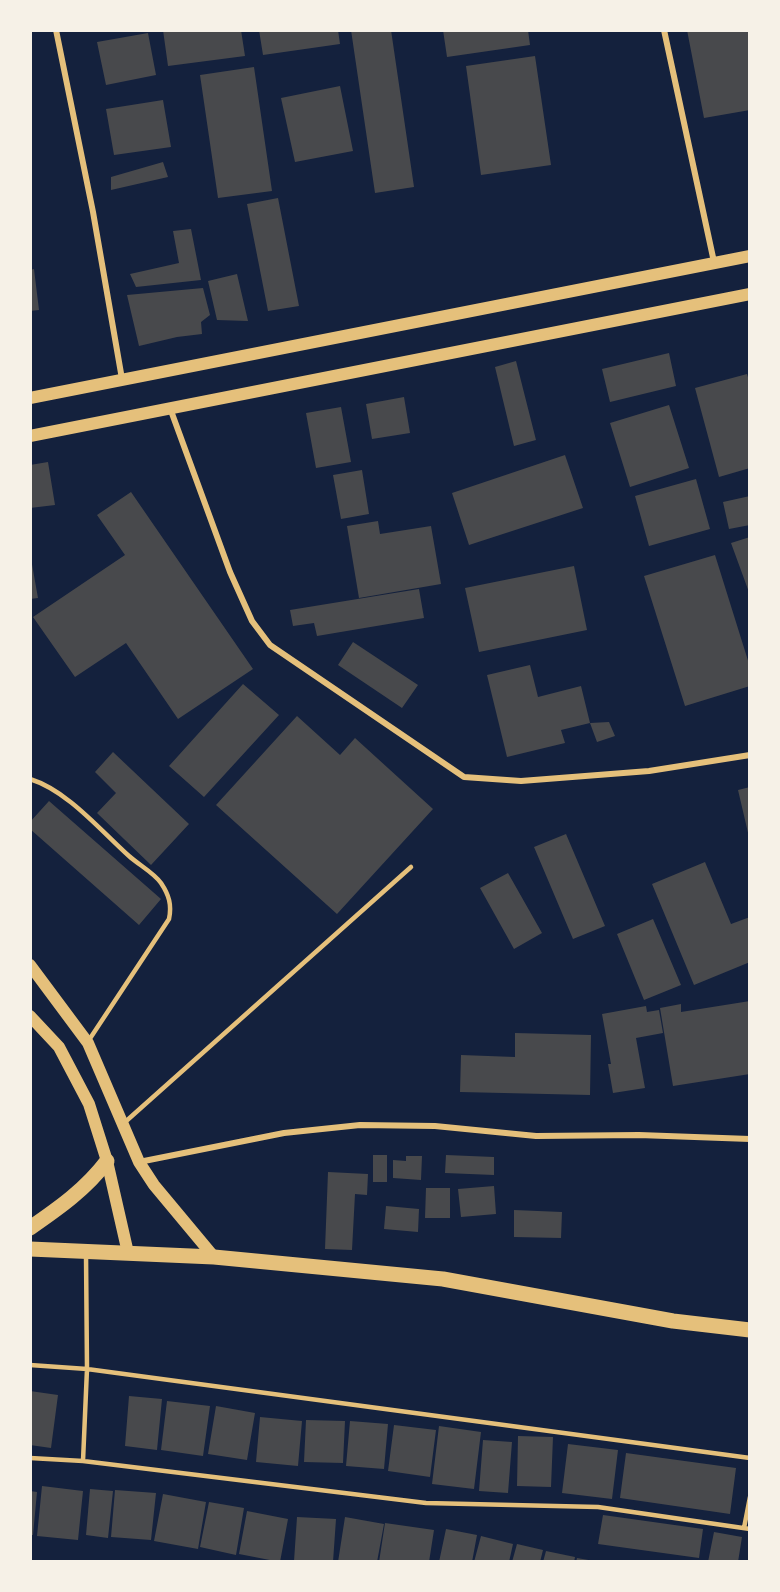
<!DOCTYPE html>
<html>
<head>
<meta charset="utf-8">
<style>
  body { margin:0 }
  #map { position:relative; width:780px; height:1592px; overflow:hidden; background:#14213d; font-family:Jost,sans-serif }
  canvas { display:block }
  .frame { position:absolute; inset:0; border:32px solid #f6f1e7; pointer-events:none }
</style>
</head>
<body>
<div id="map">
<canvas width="780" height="1592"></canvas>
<div class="frame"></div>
</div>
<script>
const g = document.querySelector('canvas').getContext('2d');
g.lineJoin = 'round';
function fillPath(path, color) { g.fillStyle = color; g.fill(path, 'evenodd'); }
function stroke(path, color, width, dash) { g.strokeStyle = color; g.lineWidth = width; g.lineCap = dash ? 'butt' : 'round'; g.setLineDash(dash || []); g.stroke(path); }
fillPath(new Path2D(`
  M163,30H241L245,56L168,66Z
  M259,30H338L340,44L263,55Z
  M351,30H391L414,187L375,193Z
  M443,30H528L530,45L447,57Z
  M687,30H750V110L704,118Z
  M148,33L156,75L106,85L97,42Z
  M535,56L551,165L481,175L466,66Z
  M254,67L272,191L218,198L200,75Z
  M340,86L353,151L295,162L281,98Z
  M163,100L171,147L114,155L106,109Z
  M163,162L168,177L111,190V177Z
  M278,198L299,306L268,311L247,204Z
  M191,229L201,280L136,287L130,274L179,263L173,231Z
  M34,269L39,310L30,311V270Z
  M237,274L248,321L217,320L208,281Z
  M203,288L210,315L201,322L202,334L177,337L139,346L127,295Z
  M669,353L676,386L610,402L602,369Z
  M516,361L536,440L514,446L495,367Z
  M747,374L750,384V468L719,477L695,388Z
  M404,397L410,433L372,439L366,404Z
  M669,405L689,468L630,487L610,423Z
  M341,407L351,462L316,468L306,413Z
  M565,455L583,508L469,545L452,493Z
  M48,462L55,505L30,508V465Z
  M362,470L369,514L341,519L333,475Z
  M696,479L710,529L649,546L635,496Z
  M131,492L253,669L178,719L126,643L75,677L33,617L125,555L97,515Z
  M750,496V525L729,529L723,502Z
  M378,521L380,534L431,526L441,584L359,598L347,526Z
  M750,537V595L731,543Z
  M30,553L38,598L30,599Z
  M715,555L750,667V686L685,706L644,576Z
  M574,566L587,630L479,652L465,588Z
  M419,589L424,618L317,636L314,623L293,626L290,610Z
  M353,642L418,685L402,708L338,665Z
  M530,665L538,697L581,686L590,723L561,730L565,743L507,757L487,675Z
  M243,684L279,715L204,797L169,766Z
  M297,716L340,755L355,738L433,809L337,914L216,805Z
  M609,722L615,736L597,742L590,723Z
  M113,752L189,824L151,865L97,813L116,793L95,772Z
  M750,787V837H749L738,790Z
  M49,801L161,899L139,925L30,829V822Z
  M566,834L605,926L573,939L534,847Z
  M705,862L731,924L750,917V962L694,985L652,884Z
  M508,873L542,933L514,949L480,888Z
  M653,919L681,985L644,1000L617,934Z
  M750,1001V1074L673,1086L660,1008L681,1004V1012Z
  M646,1006L647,1012L659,1010L663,1033L636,1038L645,1088L613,1093L608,1064H611L602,1014Z
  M515,1033L591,1035L590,1095L460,1092L461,1055L515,1057Z
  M373,1155H387V1182H373Z
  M446,1155L494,1157V1175L445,1173Z
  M406,1156H422L421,1180L393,1178V1160L406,1161Z
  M328,1172L368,1174L367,1195L355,1194L352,1250L325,1249Z
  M494,1186L496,1214L461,1217L458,1189Z
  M426,1188H450V1218H425Z
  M386,1206L419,1209L418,1232L384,1229Z
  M514,1210L562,1212L561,1238L514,1237Z
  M30,1391L58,1395L51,1448L30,1445Z
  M129,1396L162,1399L157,1450L125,1446Z
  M167,1401L210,1406L203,1456L161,1450Z
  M216,1406L255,1413L247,1460L208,1454Z
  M260,1417L302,1421L298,1466L256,1462Z
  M306,1420L345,1421L343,1463L304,1462Z
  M350,1421L388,1424L384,1469L346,1466Z
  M394,1425L436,1430L430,1477L388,1471Z
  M439,1426L481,1432L474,1489L432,1484Z
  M518,1436L553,1437L551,1487L517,1486Z
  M483,1440L512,1442L508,1493L479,1491Z
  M568,1444L618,1450L612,1499L562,1493Z
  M626,1453L736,1468L730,1514L620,1498Z
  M42,1486L83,1491L78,1540L37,1536Z
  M90,1489L113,1491L108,1538L86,1535Z
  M115,1490L156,1493L151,1540L111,1537Z
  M30,1491L37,1492L33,1535H30Z
  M163,1494L206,1502L198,1549L154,1541Z
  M209,1502L244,1508L236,1555L200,1547Z
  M247,1511L288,1519L280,1562L239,1554Z
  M603,1515L703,1529L699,1558L598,1544Z
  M297,1517L336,1519L333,1562L294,1561Z
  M345,1517L384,1524L377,1562H338Z
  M385,1523L434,1530L429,1562H379Z
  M446,1529L477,1535L472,1562H439Z
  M714,1532L742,1537L738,1562H708Z
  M481,1536L513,1544L509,1562H474Z
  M517,1544L543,1550L540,1562H512Z
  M546,1551L575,1557L574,1562H543Z
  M577,1558L594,1561V1562H576Z`), '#48494c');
stroke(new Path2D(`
  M30,779C68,791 100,830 129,856C139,865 154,873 161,883C169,895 172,905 169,919L89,1040
  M124,1123L411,867
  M30,1365L87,1369L750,1458
  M30,1458L83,1461L426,1503L598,1507L750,1529
  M83,1461L87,1369L86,1254
  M744,1528L750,1497`), '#e5c07b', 4.5);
stroke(new Path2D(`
  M56,30L93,212L122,379
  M664,30L714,262
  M170,408L230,572L252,621L270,645L464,777L521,781L649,771L750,755
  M139,1162L284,1133L360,1125L435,1126L536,1136L639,1135L750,1139`), '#e5c07b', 6);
stroke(new Path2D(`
  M30,398L750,256
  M30,436L750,294
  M30,965L88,1043L139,1162L154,1185L214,1257
  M30,1016L59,1047L89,1104L107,1161L128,1253`), '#e5c07b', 12);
stroke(new Path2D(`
  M30,1228C59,1208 86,1189 107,1161
  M30,1249L214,1257L443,1279L673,1321L750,1330`), '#e5c07b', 15);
</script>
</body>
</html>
